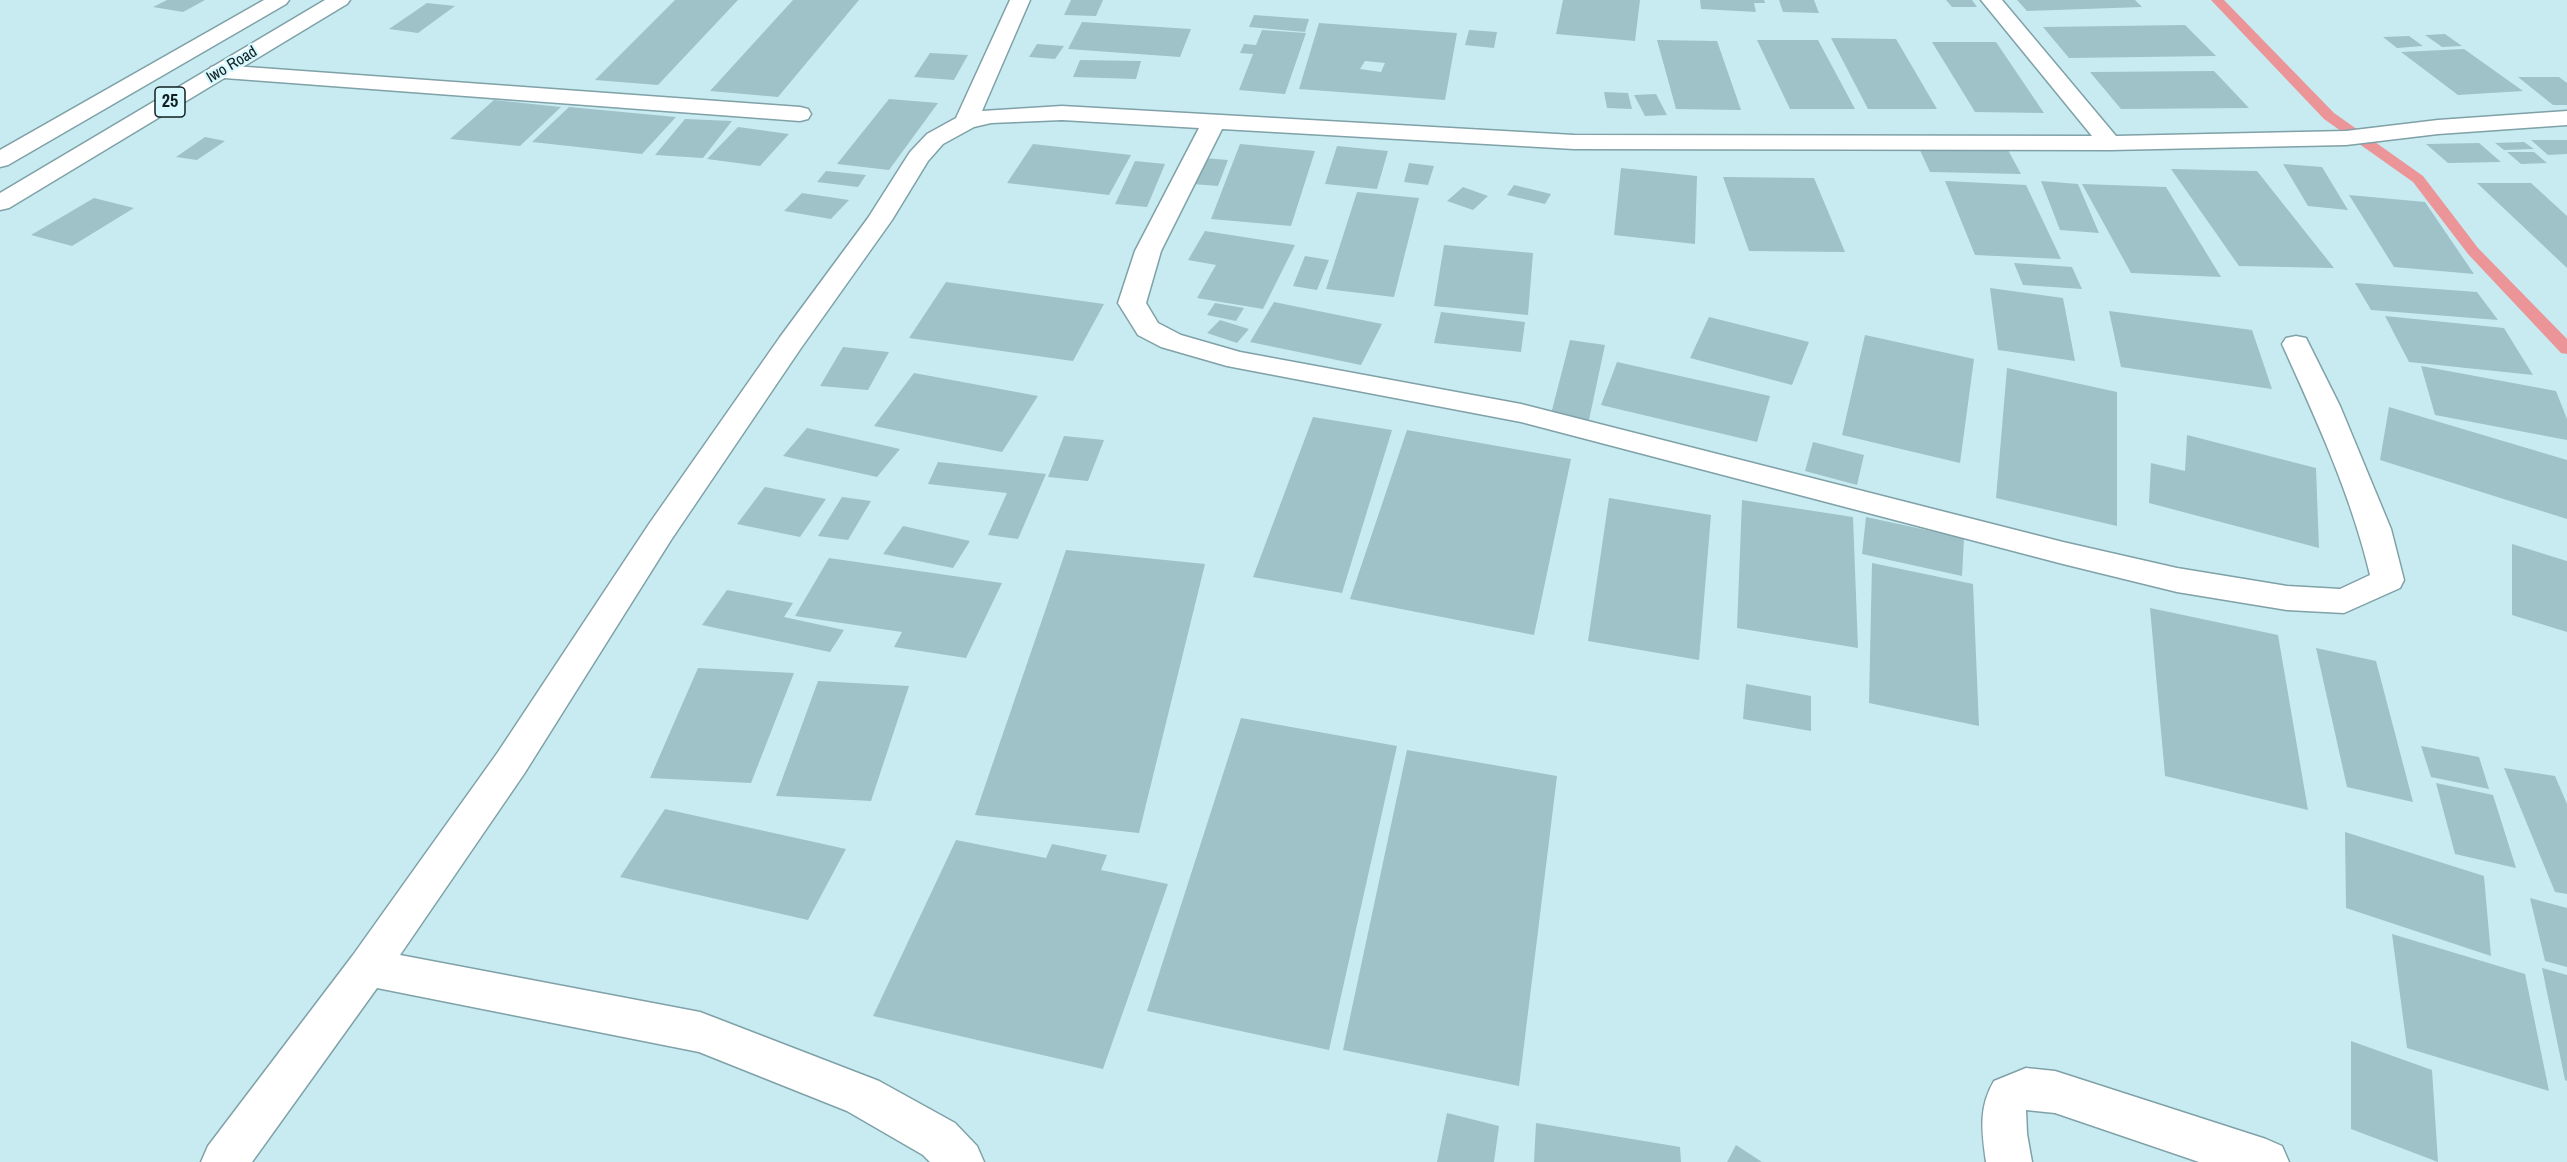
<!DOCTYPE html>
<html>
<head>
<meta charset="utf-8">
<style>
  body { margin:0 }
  canvas { display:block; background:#c7ebf1 }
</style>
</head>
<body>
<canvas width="2567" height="1162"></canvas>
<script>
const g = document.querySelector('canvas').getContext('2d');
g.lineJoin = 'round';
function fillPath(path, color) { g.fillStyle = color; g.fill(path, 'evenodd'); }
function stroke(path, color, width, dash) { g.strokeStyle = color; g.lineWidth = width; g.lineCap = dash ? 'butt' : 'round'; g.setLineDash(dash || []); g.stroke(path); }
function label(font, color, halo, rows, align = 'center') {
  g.font = font + ' "Archivo Narrow",sans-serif'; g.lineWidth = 4.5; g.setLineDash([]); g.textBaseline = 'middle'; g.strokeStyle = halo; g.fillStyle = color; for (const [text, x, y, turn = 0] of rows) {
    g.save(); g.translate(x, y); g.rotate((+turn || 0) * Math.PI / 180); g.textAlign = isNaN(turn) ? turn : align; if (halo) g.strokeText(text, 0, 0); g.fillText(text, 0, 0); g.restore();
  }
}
fillPath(new Path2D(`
  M2211,0H2224L2334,113L2423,176L2478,248L2567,339V354L2561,353L2468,254L2413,182L2324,119Z`), '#eb9598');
fillPath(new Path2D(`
  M167,0H205L183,12L153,7Z
  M675,0H738L658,85L595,80Z
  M793,0H859L778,97L710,91Z
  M1071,0H1103L1096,16L1064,15Z
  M1563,0H1640L1635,41L1556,34Z
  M1700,0H1764L1765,3H1754L1756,12L1701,9Z
  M1779,0H1814L1819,13L1783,12Z
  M1946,0H1972L1977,7H1952Z
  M2017,0H2135L2142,7L2027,11Z
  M427,3L455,6L418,33L389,29Z
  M1254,15L1309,19L1305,32L1249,27Z
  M1082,22L1191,29L1180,57L1068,49Z
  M1319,23L1457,33L1445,100L1299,89ZM1365,61L1385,63L1381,72L1360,69Z
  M2185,25L2216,56L2069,58L2043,27Z
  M1262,30L1306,33L1285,94L1239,90L1253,54L1240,53L1244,44L1256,45Z
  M1469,30L1497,32L1494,48L1465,45Z
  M2445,34L2462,46L2442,47L2425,35Z
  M2409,36L2423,46L2397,48L2383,37Z
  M1831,38L1896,39L1937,109H1868Z
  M1657,40L1717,41L1741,110L1676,109Z
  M1757,40H1818L1855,109H1790Z
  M1932,42H1996L2044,113L1975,112Z
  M1037,44L1064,46L1055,59L1029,57Z
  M2464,49L2523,91L2458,95L2401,52Z
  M930,53L968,55L954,80L914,77Z
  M1080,60L1141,61L1136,79L1073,77Z
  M2214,71L2249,108L2121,109L2090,72Z
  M2518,77H2559L2567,83V105H2553Z
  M1604,92L1628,93L1632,109L1607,108Z
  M1656,94L1667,115L1645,116L1634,95Z
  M889,99L938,103L889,170L837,164Z
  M494,100L561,107L520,146L450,139Z
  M569,107L676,117L642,154L532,142Z
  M685,119L732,121L703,158L655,155Z
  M738,127L789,134L760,166L707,159Z
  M205,137L225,141L197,160L176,157Z
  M2531,140H2567V154L2548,155Z
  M2524,142L2534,149L2504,150L2495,143Z
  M2479,143L2501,162L2448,163L2426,144Z
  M1033,144L1131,155L1109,195L1007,183Z
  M1240,144L1315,151L1291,226L1211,219Z
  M1337,146L1388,151L1377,189L1325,184Z
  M1919,148L2008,150L2021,174L1930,172Z
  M2507,152H2534L2547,163L2521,164Z
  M1204,158L1228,160L1218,186L1193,184Z
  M1135,161L1165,164L1147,207L1115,204Z
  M1409,163L1434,166L1428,185L1404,182Z
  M2283,164L2322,167L2348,210L2308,206Z
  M1621,168L1697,176L1695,244L1614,235Z
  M2171,169L2257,171L2334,268L2239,266Z
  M826,171L866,175L858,187L817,182Z
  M1723,177L1814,178L1845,252L1749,251Z
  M1945,181L2026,185L2061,259L1975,255Z
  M2041,181L2078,184L2099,233L2060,230Z
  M2477,183H2531L2567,216V268Z
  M2082,184L2166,187L2221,277L2131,273Z
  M1514,185L1551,194L1545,204L1507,195Z
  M1463,187L1488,196L1473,210L1447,201Z
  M1357,192L1419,198L1394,297L1326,289Z
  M802,193L849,200L831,219L784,211Z
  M2349,195L2425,202L2474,274L2394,267Z
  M94,198L134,208L72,246L31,235Z
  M1205,231L1295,245L1263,309L1197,298L1216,265L1188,260Z
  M1444,245L1533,253L1528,315L1434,306Z
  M1305,256L1329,260L1317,290L1293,286Z
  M2014,263L2072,267L2082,289L2023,285Z
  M946,282L1104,304L1073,361L909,338Z
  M2355,283L2477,292L2498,320L2371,310Z
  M1990,288L2063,298L2075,361L1998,350Z
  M1274,302L1382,324L1361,365L1250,342Z
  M1215,303L1244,308L1236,321L1207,315Z
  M2109,311L2252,330L2272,389L2121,367Z
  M1441,312L1525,322L1521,352L1434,343Z
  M2385,316L2504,328L2533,375L2409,362Z
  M1709,317L1809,342L1792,385L1690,358Z
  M1220,320L1249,329L1237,343L1207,333Z
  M1865,335L1974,359L1960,463L1842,435Z
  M1570,340L1605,345L1589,420L1551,414Z
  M843,347L889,352L868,390L820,386Z
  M1617,362L1770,396L1757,442L1601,405Z
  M2421,366L2556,391L2567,419V440L2435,415Z
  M2007,368L2117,392V526L1996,498Z
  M914,373L1038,396L1002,452L874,426Z
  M2389,407L2567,460V519L2380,460Z
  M1313,417L1392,430L1342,593L1253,577Z
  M807,428L900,449L877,477L783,456Z
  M1407,430L1571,459L1534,635L1350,599Z
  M2187,435L2316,468L2319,548L2149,503L2151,463L2185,471Z
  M1064,436L1104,440L1088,481L1048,477Z
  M1813,442L1864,455L1857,485L1805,471Z
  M938,462L1046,474L1018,539L988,535L1007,493L928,484Z
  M765,487L826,499L800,537L737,524Z
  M842,497L871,501L848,540L818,536Z
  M1609,498L1711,515L1699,660L1588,641Z
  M1742,500L1853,517L1858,648L1737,628Z
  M1866,517L1964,538L1962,576L1862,554Z
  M903,526L970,541L953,568L883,554Z
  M2512,544L2567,561V632L2512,615Z
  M1066,550L1205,564L1139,833L975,815Z
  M829,558L1002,583L966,658L894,647L902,632L795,616Z
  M1872,563L1973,584L1979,726L1869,703Z
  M727,590L793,603L784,617L844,630L830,652L702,625Z
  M2150,608L2278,635L2308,810L2165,776Z
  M2316,648L2376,661L2413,802L2347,787Z
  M698,668L794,673L751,783L650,778Z
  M818,681L909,686L871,801L776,796Z
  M1746,684L1811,696V731L1743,719Z
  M1241,718L1397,746L1329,1050L1147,1011Z
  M2421,746L2479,757L2489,789L2431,777Z
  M1407,750L1557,776L1519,1086L1343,1050Z
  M2504,768L2555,776L2567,804V894L2555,892Z
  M2436,783L2493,795L2516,868L2455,854Z
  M665,809L846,849L808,920L620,877Z
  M2345,832L2484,876L2491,956L2346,908Z
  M956,840L1046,858L1052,844L1107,855L1101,870L1168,884L1103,1069L873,1016Z
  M2530,898L2567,908V967L2545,961Z
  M2392,934L2525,974L2549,1091L2407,1048Z
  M2542,968L2567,975V1081L2565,1080Z
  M2351,1041L2432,1070L2438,1162L2351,1129Z
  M1447,1113L1499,1126L1494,1162H1437Z
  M1536,1123L1680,1147L1681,1162H1534Z
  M1736,1145L1762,1162H1727Z`), '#9fc2c8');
const minor = new Path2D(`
  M1010,0H1030L982,111L1062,106L1574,135L2092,136L1981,0H2002L2116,136L2346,131L2438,120L2567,111V125L2438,134L2346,145L2110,150L1574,149L1222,129L1161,251L1146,303L1158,323L1181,335L1240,352L1521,404L2063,542L2177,568L2287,586L2340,589L2370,575C2351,495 2316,419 2282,344L2286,338L2296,336L2306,338L2340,406L2391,529L2404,580L2400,588L2344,613L2287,610L2177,592L2063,564L1521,422L1227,366L1161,347L1138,335L1118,303L1135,251L1199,128L1062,120L991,123L974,127L943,144L928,161L892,220L801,348L671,540L524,774L400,955L700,1012L879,1081L955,1123L977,1146L984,1162H930L923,1155L847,1111L699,1052L377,988L252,1162H201L208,1146L353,955L498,752L649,524L780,337L868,218L910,152L927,134L956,118Z
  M219,65L800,107L808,109L811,114L808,119L800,121L211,77L208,72L211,67Z
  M2026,1068L2055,1071L2266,1139L2282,1146L2289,1162H2199L2055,1113L2026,1110L2027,1134L2032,1162H1986C1982,1132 1978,1108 1994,1081Z`);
const primary = new Path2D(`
  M264,0H289L286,4L8,165L0,167V150Z
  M325,0H350L347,4L9,208L0,210V193Z`);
stroke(minor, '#7fa1a7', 3);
stroke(primary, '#7fa1a7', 3);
fillPath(minor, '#fff');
fillPath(primary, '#fff');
label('16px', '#121f21', '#d4f8fe', [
  ["Iwo Road",232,65,-31]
]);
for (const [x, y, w] of [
  [170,102,30]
]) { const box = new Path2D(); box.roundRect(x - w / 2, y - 15, w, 30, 4.5); g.fillStyle = '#d4f8fe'; g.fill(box); stroke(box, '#121f21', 1.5); }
label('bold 18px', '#121f21', null, [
  ["25",170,102]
]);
</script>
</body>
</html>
